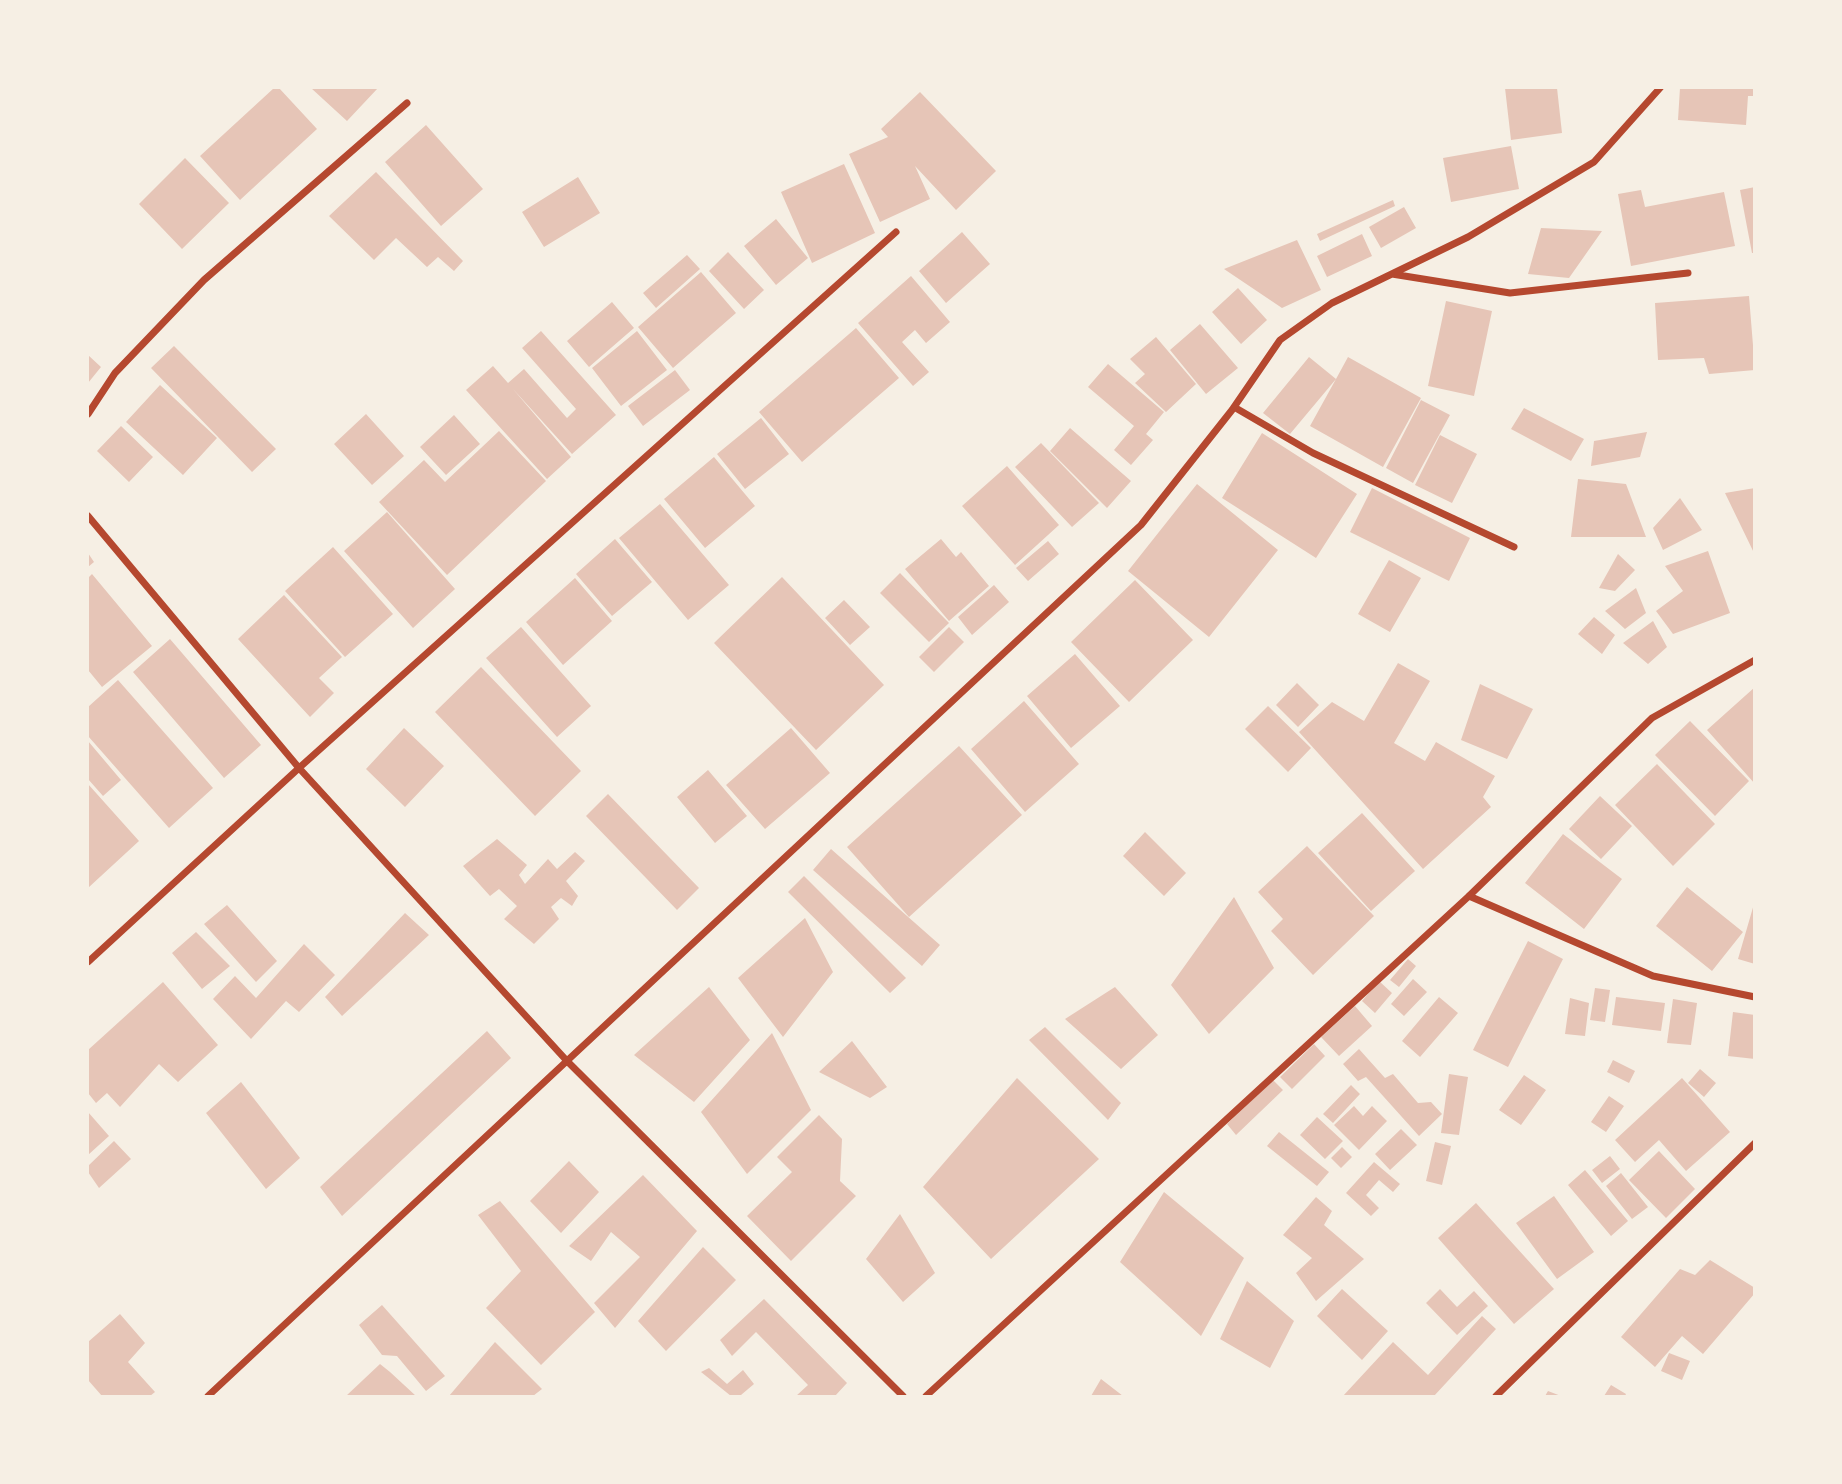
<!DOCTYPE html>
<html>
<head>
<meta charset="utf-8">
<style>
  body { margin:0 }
  #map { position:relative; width:1842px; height:1484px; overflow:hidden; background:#f6efe4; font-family:Quicksand,sans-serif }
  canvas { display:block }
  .frame { position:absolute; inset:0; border:89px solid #f6efe4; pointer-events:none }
</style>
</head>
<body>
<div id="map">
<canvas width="1842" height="1484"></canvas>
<div class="frame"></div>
</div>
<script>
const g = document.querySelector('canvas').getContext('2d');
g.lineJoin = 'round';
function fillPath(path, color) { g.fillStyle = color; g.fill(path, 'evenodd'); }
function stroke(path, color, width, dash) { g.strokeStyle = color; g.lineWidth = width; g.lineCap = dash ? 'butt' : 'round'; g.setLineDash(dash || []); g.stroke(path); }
fillPath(new Path2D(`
  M274,88H279L317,129L240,200L200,156Z
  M311,88H378L347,121Z
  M1505,88H1557L1562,133L1511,140Z
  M1680,88H1755V96H1748L1746,125L1678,120Z
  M920,92L996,171L956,210L915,166L930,199L880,222L849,154L888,137L881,129Z
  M426,125L483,189L441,226L385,162Z
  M1511,146L1519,189L1451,202L1443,158Z
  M185,158L229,203L182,249L139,204Z
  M844,164L875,233L812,263L781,192Z
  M376,172L463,261L454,271L438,257L427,267L396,238L374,260L329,216Z
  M578,177L600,213L544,247L522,212Z
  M1755,187V253H1752L1740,190Z
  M1641,190L1645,207L1724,192L1735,246L1631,266L1618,194Z
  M1393,200L1395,206L1320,241L1317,234Z
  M1404,207L1416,228L1381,248L1369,227Z
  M776,219L808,258L776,285L744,246Z
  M1541,228L1602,231L1569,278L1528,274Z
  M962,232L990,264L946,303L919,271Z
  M1362,234L1372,256L1327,277L1317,256Z
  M1297,240L1321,290L1282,308L1224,269Z
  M728,252L764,290L744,309L709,271Z
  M687,255L700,269L656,308L643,293Z
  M701,272L736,313L673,368L638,327Z
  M911,276L950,322L926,343L915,330L902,342L929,372L913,386L858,323Z
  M1238,288L1267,320L1241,344L1212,312Z
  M1749,296L1755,370L1709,374L1704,358L1658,360L1655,303Z
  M1446,301L1492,311L1474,396L1428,386Z
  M612,302L634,328L589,367L567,341Z
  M1200,324L1238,368L1206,394L1170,350Z
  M856,328L899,378L802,462L759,412Z
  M541,331L616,415L572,454L513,389L571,457L547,479L466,390L493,366L508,383L524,369L567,418L576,409L522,348Z
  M637,331L667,370L621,406L592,368Z
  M1156,337L1196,384L1166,412L1135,383L1145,374L1130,359Z
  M174,346L276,449L252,472L151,368Z
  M88,355L101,367L88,383Z
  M1309,357L1336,379L1348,357L1421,398L1383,467L1310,426L1336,379L1290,434L1263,413Z
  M1108,364L1164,412L1146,434L1153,440L1131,465L1114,450L1134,426L1088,387Z
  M675,370L690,390L643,426L628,406Z
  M160,385L217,438L183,475L126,422Z
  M1421,400L1450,415L1413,483L1386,468Z
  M1524,408L1584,439L1571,461L1511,429Z
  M366,414L404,456L372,485L334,444Z
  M454,415L480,444L446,475L420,447Z
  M761,418L789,454L745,489L717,454Z
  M121,426L153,457L129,482L97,451Z
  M1070,428L1131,481L1107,508L1050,451Z
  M499,431L546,481L447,575L379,502L424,460L445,482Z
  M1647,432L1640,457L1591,466L1594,441Z
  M1262,433L1357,494L1316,558L1222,498Z
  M1440,435L1477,454L1452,503L1415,485Z
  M1041,443L1099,503L1072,527L1015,467Z
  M714,457L755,506L705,548L664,499Z
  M1007,466L1059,525L1015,565L962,506Z
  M1578,479L1626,484L1646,537H1571Z
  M1197,484L1278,550L1209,637L1128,571Z
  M1372,488L1470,538L1449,581L1350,532Z
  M1755,488V555L1725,493Z
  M1680,498L1702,530L1663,550L1653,528Z
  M660,504L729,585L688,620L619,538Z
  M387,512L455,589L413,628L344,551Z
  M615,539L652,582L612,616L576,574Z
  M941,539L956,557L961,552L989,586L949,621L905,569Z
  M1048,541L1059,554L1028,581L1016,568Z
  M333,547L393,614L345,657L285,591Z
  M1708,551L1730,613L1673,634L1656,611L1683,591L1665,566Z
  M88,553L94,562L88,567Z
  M1618,554L1635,570L1615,591L1599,588Z
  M1389,560L1421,578L1390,632L1358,614Z
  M900,573L949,623L929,642L880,593Z
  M92,574L152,646L102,687L88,670V578Z
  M782,577L884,685L816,750L714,643Z
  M575,578L612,621L563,665L526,622Z
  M1135,580L1193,640L1129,702L1071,642Z
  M994,585L1009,602L972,635L958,617Z
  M1636,588L1646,613L1625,629L1605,611Z
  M284,595L342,657L319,678L334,693L310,717L238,639Z
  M844,600L870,627L850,645L825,618Z
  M1594,617L1615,635L1602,654L1578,634Z
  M1653,621L1667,647L1648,664L1623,643Z
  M521,627L591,706L557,737L486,658Z
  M949,627L964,642L934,672L919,657Z
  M170,639L261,745L224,778L133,672Z
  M1075,654L1120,706L1071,748L1027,696Z
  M1398,663L1430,681L1394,743L1425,761L1436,742L1495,776L1483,797L1491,807L1423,869L1299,732L1332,702L1364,721Z
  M481,667L581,771L535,816L435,712Z
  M118,680L213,788L169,828L88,736V707Z
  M1297,683L1319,705L1298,727L1276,705Z
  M1480,684L1533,709L1507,759L1461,740Z
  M1755,687V784L1707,730Z
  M1024,701L1079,764L1025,812L971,749Z
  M1268,706L1311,748L1288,772L1245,729Z
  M1690,721L1749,781L1715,816L1655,755Z
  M404,728L444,766L405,807L366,769Z
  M791,728L830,773L765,829L726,785Z
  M88,741L121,780L103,796L88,779Z
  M959,746L1022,815L909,917L847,847Z
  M1657,764L1715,824L1673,866L1615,805Z
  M708,770L747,816L715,843L677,797Z
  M88,784L139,841L88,888Z
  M608,794L699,888L677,910L586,816Z
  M1600,796L1632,826L1601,859L1569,829Z
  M1362,813L1415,871L1371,911L1318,853Z
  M1145,832L1186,873L1164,896L1123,856Z
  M1563,834L1622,879L1584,929L1525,883Z
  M497,839L527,865L519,875L525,884L548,859L557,869L575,852L585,861L566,881L578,896L572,906L561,898L551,907L559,919L534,944L504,919L517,906L499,889L490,896L463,866Z
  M1307,846L1374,916L1313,975L1271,931L1283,919L1258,892Z
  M831,849L940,945L922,966L813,870Z
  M804,876L906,978L890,993L788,892Z
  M1687,887L1743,932L1712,971L1656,926Z
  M1234,897L1274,968L1209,1034L1171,985Z
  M1754,904H1755V964L1738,959Z
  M227,905L277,961L256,982L204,924Z
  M405,913L429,935L342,1016L325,997Z
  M805,918L833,972L783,1037L738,978Z
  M196,932L230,966L202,989L172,953Z
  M1528,941L1563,959L1508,1067L1473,1050Z
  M304,944L335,975L299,1012L286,1001L251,1039L213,999L235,976L256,998Z
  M1408,959L1416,966L1399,987L1390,980Z
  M1413,979L1427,992L1404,1016L1391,1004Z
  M1379,981L1392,993L1375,1013L1362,1001Z
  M163,982L218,1045L178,1082L159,1064L120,1107L107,1093L96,1103L88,1093V1050Z
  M709,987L750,1040L694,1102L634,1055Z
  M1115,987L1158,1035L1121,1069L1065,1019Z
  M1595,988L1610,990L1605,1022L1590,1020Z
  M1439,997L1458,1013L1420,1057L1402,1041Z
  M1616,997L1665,1003L1661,1031L1612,1025Z
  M1570,998L1589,1003L1585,1036L1565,1034Z
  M1673,999L1697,1003L1691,1045L1667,1043Z
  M1355,1006L1372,1026L1339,1056L1321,1037Z
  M1733,1012L1755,1015V1059L1728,1056Z
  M1045,1027L1121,1103L1108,1120L1029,1040Z
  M487,1031L511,1058L342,1216L320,1187Z
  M772,1033L811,1110L747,1174L701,1112Z
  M852,1041L887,1087L870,1098L819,1072Z
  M1314,1044L1325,1056L1292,1089L1280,1077Z
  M1359,1049L1385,1078L1393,1074L1418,1103L1431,1102L1442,1114L1419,1136L1366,1077L1358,1081L1343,1064Z
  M1613,1060L1635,1071L1629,1083L1607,1072Z
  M1700,1069L1716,1083L1704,1097L1688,1083Z
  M1449,1074L1468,1077L1459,1135L1441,1133Z
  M1524,1075L1546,1090L1521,1125L1499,1110Z
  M1017,1078L1099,1159L991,1259L923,1187Z
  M1682,1078L1730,1132L1686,1171L1659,1140L1635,1162L1615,1140Z
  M1273,1080L1283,1090L1236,1135L1227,1124Z
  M241,1082L300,1158L266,1189L206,1113Z
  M1351,1085L1360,1094L1333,1123L1323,1114Z
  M1609,1096L1624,1106L1606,1132L1591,1122Z
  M1354,1106L1363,1116L1372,1106L1387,1121L1359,1150L1334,1125Z
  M88,1112L109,1136L88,1155Z
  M819,1115L842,1139L840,1181L856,1196L791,1261L747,1216L792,1172L777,1157Z
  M1317,1117L1343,1141L1325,1159L1300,1135Z
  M1401,1129L1417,1145L1390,1170L1375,1154Z
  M1279,1132L1329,1172L1317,1186L1267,1146Z
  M114,1141L131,1159L99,1188L88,1172V1166Z
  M1435,1142L1451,1146L1442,1185L1426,1181Z
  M1342,1147L1352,1157L1341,1168L1331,1158Z
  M1659,1151L1695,1189L1666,1218L1629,1180Z
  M1610,1156L1620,1169L1602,1183L1592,1170Z
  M569,1161L599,1192L561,1233L530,1201Z
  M1374,1162L1400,1184L1393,1192L1379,1180L1366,1195L1379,1208L1371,1216L1346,1193Z
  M1585,1170L1628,1221L1611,1236L1568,1185Z
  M1621,1173L1648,1207L1632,1219L1606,1186Z
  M643,1175L697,1231L615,1328L594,1303L640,1257L611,1232L591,1261L569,1246Z
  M1164,1192L1244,1258L1201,1336L1120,1262Z
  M1554,1196L1594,1252L1557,1279L1516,1223Z
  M1316,1197L1332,1211L1324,1225L1364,1259L1316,1301L1296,1273L1312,1258L1283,1235Z
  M500,1201L595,1312L541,1365L486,1308L521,1271L478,1215Z
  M1476,1203L1554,1289L1514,1324L1438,1238Z
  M900,1214L935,1273L903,1302L866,1259Z
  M703,1247L736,1280L666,1351L638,1321Z
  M1710,1260L1755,1288V1293L1703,1354L1682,1336L1655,1367L1621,1337L1680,1269L1695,1275Z
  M1247,1281L1294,1321L1270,1368L1220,1339Z
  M1342,1289L1388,1331L1362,1360L1317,1316Z
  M1440,1289L1457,1307L1474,1291L1488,1306L1457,1335L1426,1303Z
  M764,1299L847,1383L835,1396H796L808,1385L756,1332L732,1356L720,1340Z
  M382,1305L445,1376L426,1391L397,1356L382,1355L359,1325Z
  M120,1314L145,1343L128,1362L155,1392L150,1396H102L88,1380V1342Z
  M1482,1316L1496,1329L1434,1396H1343L1393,1342L1428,1375Z
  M495,1342L542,1389L533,1396H449Z
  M1669,1353L1690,1361L1682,1380L1661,1371Z
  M380,1364L390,1372L416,1396H346Z
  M709,1368L727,1384L743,1370L754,1384L741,1395L744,1396H731L701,1372Z
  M1101,1379L1123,1396H1091Z
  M1611,1385L1626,1394L1625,1396H1604Z
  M1548,1391L1561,1396H1545Z`), '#e6c5b7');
stroke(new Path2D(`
  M1392,274L1510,293L1688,273
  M1234,407L1313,453L1514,547
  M88,414L115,373L204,280L407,103
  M88,516L299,768L567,1061L903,1396
  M1469,896L1653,976L1755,997
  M88,962L299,768L896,232
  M208,1396L1141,525L1232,410L1280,340L1332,303L1468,237L1594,162L1660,88
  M926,1396L1469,896L1652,718L1755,660
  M1496,1396L1755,1143`), '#b5482f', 7);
</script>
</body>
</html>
